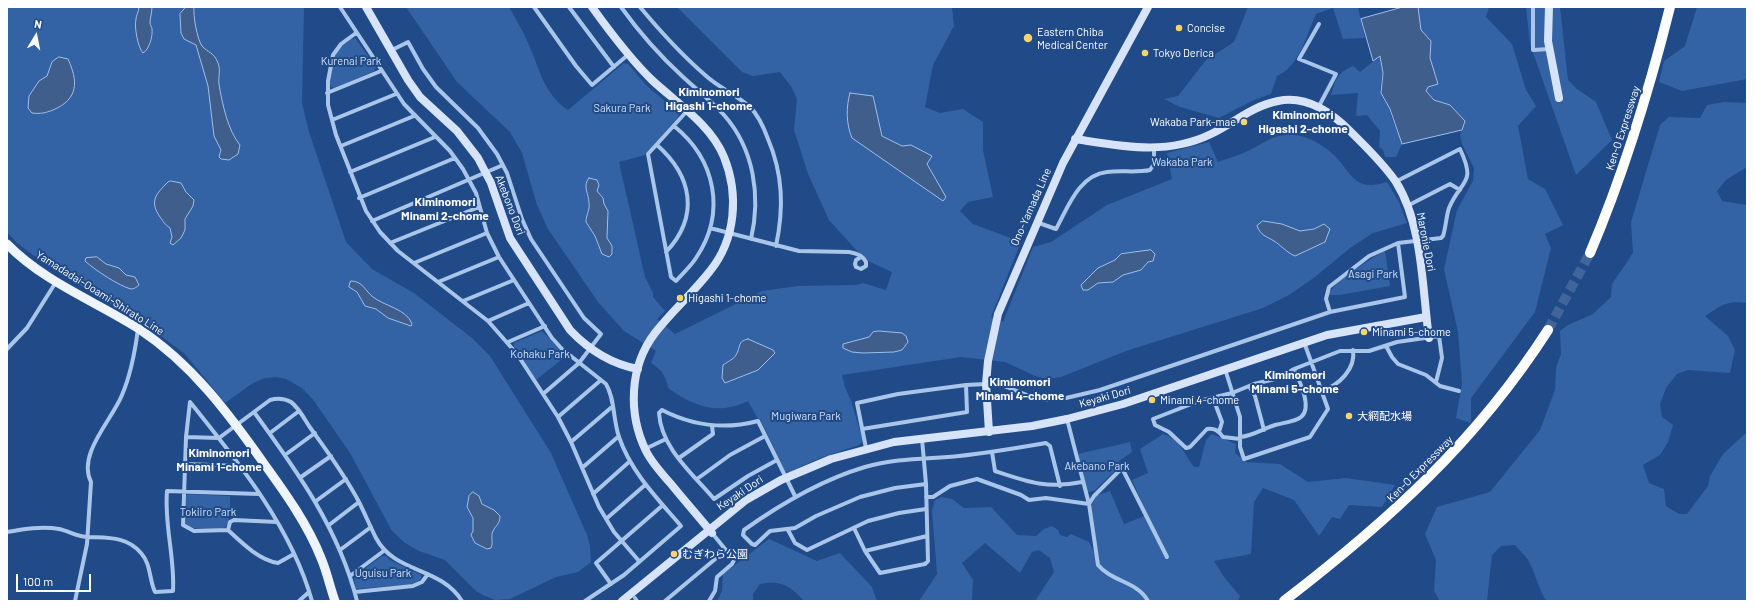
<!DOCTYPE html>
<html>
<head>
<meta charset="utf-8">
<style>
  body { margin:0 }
  #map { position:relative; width:1754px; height:608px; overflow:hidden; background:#204a88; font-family:Barlow,sans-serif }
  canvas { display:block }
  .frame { position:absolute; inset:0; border:8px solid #fff; pointer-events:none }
  .north { position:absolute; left:16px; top:16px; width:40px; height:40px; -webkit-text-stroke:3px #204a88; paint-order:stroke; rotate:10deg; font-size:11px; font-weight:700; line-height:16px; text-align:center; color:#fff }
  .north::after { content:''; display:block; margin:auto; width:14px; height:18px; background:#fff; clip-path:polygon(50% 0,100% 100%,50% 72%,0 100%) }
  .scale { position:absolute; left:16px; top:574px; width:75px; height:18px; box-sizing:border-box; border:2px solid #fff; border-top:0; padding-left:5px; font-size:12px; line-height:14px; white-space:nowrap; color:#fff; -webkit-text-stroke:3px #204a88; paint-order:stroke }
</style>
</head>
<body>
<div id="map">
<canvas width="1754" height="608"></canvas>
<div class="frame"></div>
<div class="north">N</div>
<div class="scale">100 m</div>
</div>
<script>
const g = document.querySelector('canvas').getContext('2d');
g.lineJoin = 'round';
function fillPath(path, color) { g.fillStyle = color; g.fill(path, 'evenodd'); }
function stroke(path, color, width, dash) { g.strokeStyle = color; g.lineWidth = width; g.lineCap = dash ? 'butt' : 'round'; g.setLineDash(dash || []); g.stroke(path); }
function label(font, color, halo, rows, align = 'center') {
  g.font = font + ' Barlow,"Noto Sans JP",sans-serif'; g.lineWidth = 4; g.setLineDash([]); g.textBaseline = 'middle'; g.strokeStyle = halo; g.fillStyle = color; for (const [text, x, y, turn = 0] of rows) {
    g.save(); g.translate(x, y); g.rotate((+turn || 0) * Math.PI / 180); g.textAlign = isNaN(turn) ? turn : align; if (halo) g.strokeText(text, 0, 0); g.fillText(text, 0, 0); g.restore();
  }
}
fillPath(new Path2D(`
  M7,7H304L302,103L309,132L346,242L372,269L414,293L472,338L490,356L551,453L587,535L590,546L591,562L578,572L556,577L510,599L495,600L483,595L476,591L445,560L419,551L405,543L392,531L350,453L314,401L302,388L286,379L276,377L265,378L253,383L225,403L185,354L145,324L49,267L17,243L7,232Z
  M406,7H509C516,20 524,32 529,45C540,70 544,94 568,110L624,63L628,64L647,86L679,113L678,117L645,155L619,162L645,277L653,293V297L665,311L657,319L675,334L762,291L798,286L856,285L863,283L886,290L892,272L870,262L858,252L829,220L808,174L794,130L797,99L792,88L780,72L753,76L742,72L677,7H952L954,26L933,65L925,107L940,113L963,109L983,122V150L993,197L968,202L960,211L973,224L1021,242L991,317L1003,322L1033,247L1051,242L1107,205L1172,179L1167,153L1209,142L1218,162C1228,158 1240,155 1250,150C1262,144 1271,136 1286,135C1303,133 1320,143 1333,154C1352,172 1353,193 1387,182L1399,202L1407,223L1373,233L1350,248L1315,277L1289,295L1263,308L1126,351L1061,377L1047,379L1035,376L1005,362L961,357L842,375L845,387L851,401L863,441L859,445L820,458L789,472L785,471L760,419H758L748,401C718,416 693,406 668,388C666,376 662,370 651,363L656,351L624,331L598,302L548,229L537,205L522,153L510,132L457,82Z
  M1248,7H1358L1365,38L1343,39L1333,8L1316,14C1307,34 1299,67 1277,76L1271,94C1251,100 1237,109 1219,118L1180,107L1164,99L1178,96L1206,60L1234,42Z
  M1418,7H1489L1486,17L1512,44L1526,90L1536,106L1518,126L1528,179L1545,189L1563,225L1545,234L1551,248L1535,312L1471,398V423L1456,418L1462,383L1458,332L1444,269L1457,210L1473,181L1474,168L1462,144L1460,135L1465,121L1450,105L1434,100L1426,90L1428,87L1438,83L1430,58L1431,41L1421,30Z
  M1526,7H1560L1568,80L1577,89L1596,102L1612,140L1576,175L1530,44Z
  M1697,7H1747V79L1682,91L1659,82L1664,61L1685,46Z
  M355,38L376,67L374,71L335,88L331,87C325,69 337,43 355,38Z
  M1380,56C1386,71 1379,82 1381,93C1383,101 1390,105 1390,113L1402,144L1396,157H1385L1383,150L1379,147L1380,131L1367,115L1356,116L1358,93L1331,95C1336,79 1337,73 1353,66L1360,72Z
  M1724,102L1747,103V167L1726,180L1717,191L1722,201L1747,205V303C1727,300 1722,305 1705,316L1728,336L1735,350L1730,373L1688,370L1677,374L1666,388L1660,404L1662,417L1673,425L1668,442L1660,455L1643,465L1649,483L1664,489L1666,506L1679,514H1687L1708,486L1710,476L1723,454L1747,432V601H1547C1541,596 1534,569 1528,560C1525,555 1519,550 1515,545L1501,546L1492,555L1487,601H1440L1434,591L1436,560L1425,534L1437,507L1490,492L1540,430L1555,390L1556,368L1561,354L1560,331L1568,325L1593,314L1611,297L1612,284L1633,253L1631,222L1660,125L1669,117L1700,118L1707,105Z
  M1385,251L1390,286L1340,295H1328C1332,283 1373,257 1385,251Z
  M542,331L566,356L536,380L514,347V343Z
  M1163,434C1178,437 1186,456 1194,467H1199L1206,440L1212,434L1236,444L1235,453L1246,462L1280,464L1308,482L1346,478L1395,485L1382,507L1349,505L1340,519L1332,517L1319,536L1294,500L1263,488L1254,502L1251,554L1214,561L1224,577L1240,596L1238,601H1035L1054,572L1050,558L1039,550L1032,552L1020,573L985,543L962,563L973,580L972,601H919L937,574L932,511L935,500L942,497L952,499L964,508L991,507L1017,535L1036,536L1044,529L1052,526L1058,530L1060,535L1067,537L1071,534L1089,542L1097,558L1091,507L1095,496L1110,491L1124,524L1147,515L1132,480L1148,473L1140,449Z
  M1130,442L1132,452L1119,461L1120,466L1094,491L1087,492L1078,454Z
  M188,494L230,496C230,506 232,524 222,530L192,528L185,525L186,496Z
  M769,539L817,561L840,553L872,587L877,601H804C790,586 782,580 760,584L753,594V601H717L722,591L723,574Z
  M382,556H386L390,560L421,575V579L414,584L356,589L354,577Z`), '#3363a5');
const water = new Path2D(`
  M139,7H152C152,12 150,18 150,23C150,25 152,27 152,29C153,36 149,50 143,53C138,48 134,27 136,19C136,15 139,12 139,7Z
  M186,7H194C193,15 197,39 202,46C208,53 214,52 218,63C221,70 218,77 219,84C222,103 228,131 240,145L238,154L229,160L221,159L219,157L221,150L214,136L208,86L196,45L184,39L181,33L180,14Z
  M1403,7H1418L1421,30L1431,41L1430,58L1438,84L1428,87L1426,91L1434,100L1450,105L1465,121L1462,130L1402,144L1390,109L1381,93L1383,73L1380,56L1373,61L1361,19Z
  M59,57L68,59C78,81 79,99 53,110C45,113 41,114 32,113L28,108L29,96L39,81L47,76L52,62Z
  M850,93L873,96L882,136L902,146L911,145L932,156L927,164L946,197L943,201L852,138C846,124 846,107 850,93Z
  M589,178L597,180L599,185L597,191L603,198L604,204L608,211L607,238L612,246V254L609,257L602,254L595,236L586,222C586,215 590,210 589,203C589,194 582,186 589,178Z
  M171,181L181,183L186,192L194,200L193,206L185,219V230L181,238L173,245L170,243L172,237L170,228C164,224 164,222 160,217C149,201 156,194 168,182Z
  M1263,221L1282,224L1300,231L1314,229L1324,224L1330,229L1325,242L1295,256C1286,252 1282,246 1274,241C1266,236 1261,236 1257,226Z
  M1151,250L1155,254L1153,261L1148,262L1141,270L1123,275L1113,282L1098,283L1088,290H1083L1081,285L1098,268L1115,260L1121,254Z
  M97,257L106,264L119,268L126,275L135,277L139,285C137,287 134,289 131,289C119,286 95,270 85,261L86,258Z
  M351,281C363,281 365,291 373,297C384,306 407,309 412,324L411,326L388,318L376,309L365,306L357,292L349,287Z
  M879,331L902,333L906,336L908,342L902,350L894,352L863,353L852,352L843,348V344L869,337L873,332Z
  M748,339L773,350L775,353L758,370L725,383L722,378L723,365C727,362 734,359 736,355C741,347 737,341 748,339Z
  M473,492L479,496L482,504L494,510L500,516C500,524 496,525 493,531C490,537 494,542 491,548L487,549L475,543L471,535L473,531V518L467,507L469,496Z`);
fillPath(water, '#405e8b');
stroke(water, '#9ebfec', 1);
stroke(new Path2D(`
  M1548,330L1590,253`), '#41659a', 10, [10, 5]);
stroke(new Path2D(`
  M340,7L404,104L450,151L463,169L476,193L487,233L499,257L552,338L562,349L606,384C615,399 613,420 619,437C631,472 657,498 681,526L624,575L585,601
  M534,7L576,66L592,85L629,54
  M569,7L614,67
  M621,7C639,32 659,55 682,76C696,89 711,101 724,115C754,149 761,196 751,239
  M640,7C660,31 682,55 705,75C719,88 737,95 750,107C759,116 764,128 768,139C783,174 784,208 776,246
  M1533,7V50L1549,49
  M1319,24L1299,59L1336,74L1319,106
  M356,33L341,44L333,55L328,81V105L336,135L366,211L380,232L398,251L488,321L517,354L558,417L571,442L599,507L614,532L639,561
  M392,50L408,42L423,69L436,87L478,128L497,154L507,173L522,219L531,239L584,318L601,334L579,363L543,394
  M327,93L381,71
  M332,120L396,94
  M674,126C715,159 727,212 696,258C691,266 683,273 676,281L671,277L648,154L687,111
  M657,145C692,176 700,216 666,252
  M341,146L414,116
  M350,172L435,137
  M359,198L455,158
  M1407,206L1450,184L1460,190
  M372,221L503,165
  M1036,222L1056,229C1068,207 1079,175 1107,172C1121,170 1136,173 1150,170L1154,164V149
  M710,228L799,251L849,252C856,253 863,256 866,262V266L861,269L856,267L855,264L856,260L861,257
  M390,243L479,207
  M414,263L487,233
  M438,282L499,257
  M463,301L514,280
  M1330,312L1326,299L1329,287L1369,256L1398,243L1441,238L1443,236C1446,227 1446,217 1449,208C1461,179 1477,185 1460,149L1395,182
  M488,321L529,303
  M508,342L545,326
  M1386,346L1392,357L1398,364L1426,375L1440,386L1459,391
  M7,349L27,328L56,282
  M1225,369L1240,417V447L1244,459L1310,437L1328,409L1304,342
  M1249,386L1255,396L1264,430
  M1322,391C1339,385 1356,369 1353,350
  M1213,398L1222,422L1219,432
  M254,412C297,471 339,529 357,601
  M558,417L601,380
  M1067,419L1089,504L1098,565C1112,582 1137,581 1148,601
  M862,429L967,412L966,385
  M270,433L299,411
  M186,437L219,438L270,400C277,398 284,398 291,402C298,407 304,418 309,426C327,451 345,475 359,502C365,514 370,526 376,538C395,574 440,566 462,601
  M1240,437C1253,436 1262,429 1275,425C1282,423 1295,422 1301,417C1313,408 1299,380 1294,369
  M1240,439L1223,437C1219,431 1215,428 1207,429L1190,447L1186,448L1169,432L1155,425L1153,419L1199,401L1232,393L1254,384L1279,378L1294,369L1340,351H1369L1397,342L1439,336L1442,358L1436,382
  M571,442L613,406
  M866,448L857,403L898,394L966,385L986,384L1004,386L1027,395L1045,400L1066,398L1100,390L1330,312L1405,297L1398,243
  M645,449L666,439
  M992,452L995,471C1028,482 1047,489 1082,482
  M285,455L315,433
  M679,458L713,434L712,426
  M777,460L748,476L714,499C693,474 661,448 659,413L662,410C693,426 724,430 758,421L795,496
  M185,464L239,466
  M582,468L619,436
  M301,477L331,456
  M697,479L730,455L765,436
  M926,484L895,488L860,497L816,516L795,528L770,531L755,545L752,544L743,535L744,530C782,503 821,480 865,467C896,458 927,459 959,456C988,453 1017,448 1046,443L1050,446L1060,486
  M593,494L629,462
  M926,497H933L950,486L977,479L1021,495L1029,500L1046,498L1089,504L1094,496L1122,468L1167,557
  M316,501L346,479
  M606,519L645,485
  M277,522L234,520L230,522L228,530C242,543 259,560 278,563L294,554
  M329,525L359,502
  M854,528L865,551L880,573L925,564L928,561L926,484L922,439
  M228,530L194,531L183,525L186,437L190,402C238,462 291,526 312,601
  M788,530L795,543L807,550L868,521L899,513L926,509
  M7,532C24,529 42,526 59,529C69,531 78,537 88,537C107,538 127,536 141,553C151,564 149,579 155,592L173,591C175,557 164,525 167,491L259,494
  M340,550L371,527
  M865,551L927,536
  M350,576L385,550
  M611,584L596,563L663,505
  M355,592L413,586L422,582L428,574
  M635,598L637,601
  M75,601L87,544L91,482C77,454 112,420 122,395C131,374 135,352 138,329
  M299,601L309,592
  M665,601L726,550
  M709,601L715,591L717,577L732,564L734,560L712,533`), '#aac5ea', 4);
stroke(new Path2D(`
  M366,7L408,80L420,97L457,131L478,158L491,183L510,238L570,330C589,350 611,364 638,369
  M592,7C610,32 630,59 653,81C677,103 711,125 724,157C739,194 736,239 710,271C693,293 672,311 655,333C629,367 628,414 646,451C652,463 662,474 671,484C684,500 698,516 712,533
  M1549,7L1548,41L1559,98
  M1075,139C1121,146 1166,156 1211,134C1234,123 1252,106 1278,101C1306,95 1330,111 1350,131C1366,147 1383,163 1396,182C1423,225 1422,288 1429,338
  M989,432L986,384L988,361L998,314L1063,163L1148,7
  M622,601L746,500L781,480L831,459L894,442L1032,426L1067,419L1123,404L1327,335L1426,317`), '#d6e3f8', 8);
stroke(new Path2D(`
  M7,244C44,282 95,301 139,329C192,364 229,414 265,465C286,494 308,525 321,558C327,572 330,587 335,601`), '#eef4fe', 9);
stroke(new Path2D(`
  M1590,253C1624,173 1649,91 1670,7
  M1284,601C1388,521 1476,442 1548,330`), '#fff', 10);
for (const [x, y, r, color] of [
  [1179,28,4,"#f8d46b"],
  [1028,38,5,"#f8d46b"],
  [1145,53,4,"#f8d46b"],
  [1244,122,4,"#f8d46b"],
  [680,298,4,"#f8d46b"],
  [1364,332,4,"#f8d46b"],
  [1152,400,4,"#f8d46b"],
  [1349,416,4,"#f8d46b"],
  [674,554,4,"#f8d46b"]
]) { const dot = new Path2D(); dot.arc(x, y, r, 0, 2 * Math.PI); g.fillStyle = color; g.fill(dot); stroke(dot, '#204a88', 1.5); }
label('11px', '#fff', '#204a88', [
  ["Concise",1187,28],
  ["Eastern Chiba",1037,32],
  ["Medical Center",1037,45],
  ["Tokyo Derica",1153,53],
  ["Wakaba Park-mae",1236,122,"right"],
  ["Higashi 1-chome",688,298],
  ["Minami 5-chome",1372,332],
  ["Minami 4-chome",1160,400],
  ["大網配水場",1357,416],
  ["むぎわら公園",682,554]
], 'left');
label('11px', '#cfe0f8', '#204a88', [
  ["Kurenai Park",351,61],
  ["Sakura Park",622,108],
  ["Wakaba Park",1182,162],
  ["Asagi Park",1373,274],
  ["Kohaku Park",540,354],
  ["Mugiwara Park",806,416],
  ["Akebano Park",1097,466],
  ["Tokiiro Park",208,512],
  ["Uguisu Park",383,573]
]);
label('11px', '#fff', '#204a88', [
  ["Ken-O Expressway",1623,128,-72],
  ["Akebono Dori",510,205,69],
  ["Ono-Yamada Line",1031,207,-66],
  ["Maronie Dori",1426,242,79],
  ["Yamadadai-Ooami-Shirato Line",100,293,32],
  ["Keyaki Dori",1105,397,-16],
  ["Ken-O Expressway",1420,469,-45],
  ["Keyaki Dori",740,493,-34]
]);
label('bold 12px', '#fff', '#204a88', [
  ["Kiminomori",709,92],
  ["Higashi 1-chome",709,106],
  ["Kiminomori",1303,115],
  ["Higashi 2-chome",1303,129],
  ["Kiminomori",445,202],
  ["Minami 2-chome",445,216],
  ["Kiminomori",1295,375],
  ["Minami 5-chome",1295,389],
  ["Kiminomori",1020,382],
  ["Minami 4-chome",1020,396],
  ["Kiminomori",219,453],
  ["Minami 1-chome",219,467]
]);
</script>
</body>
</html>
